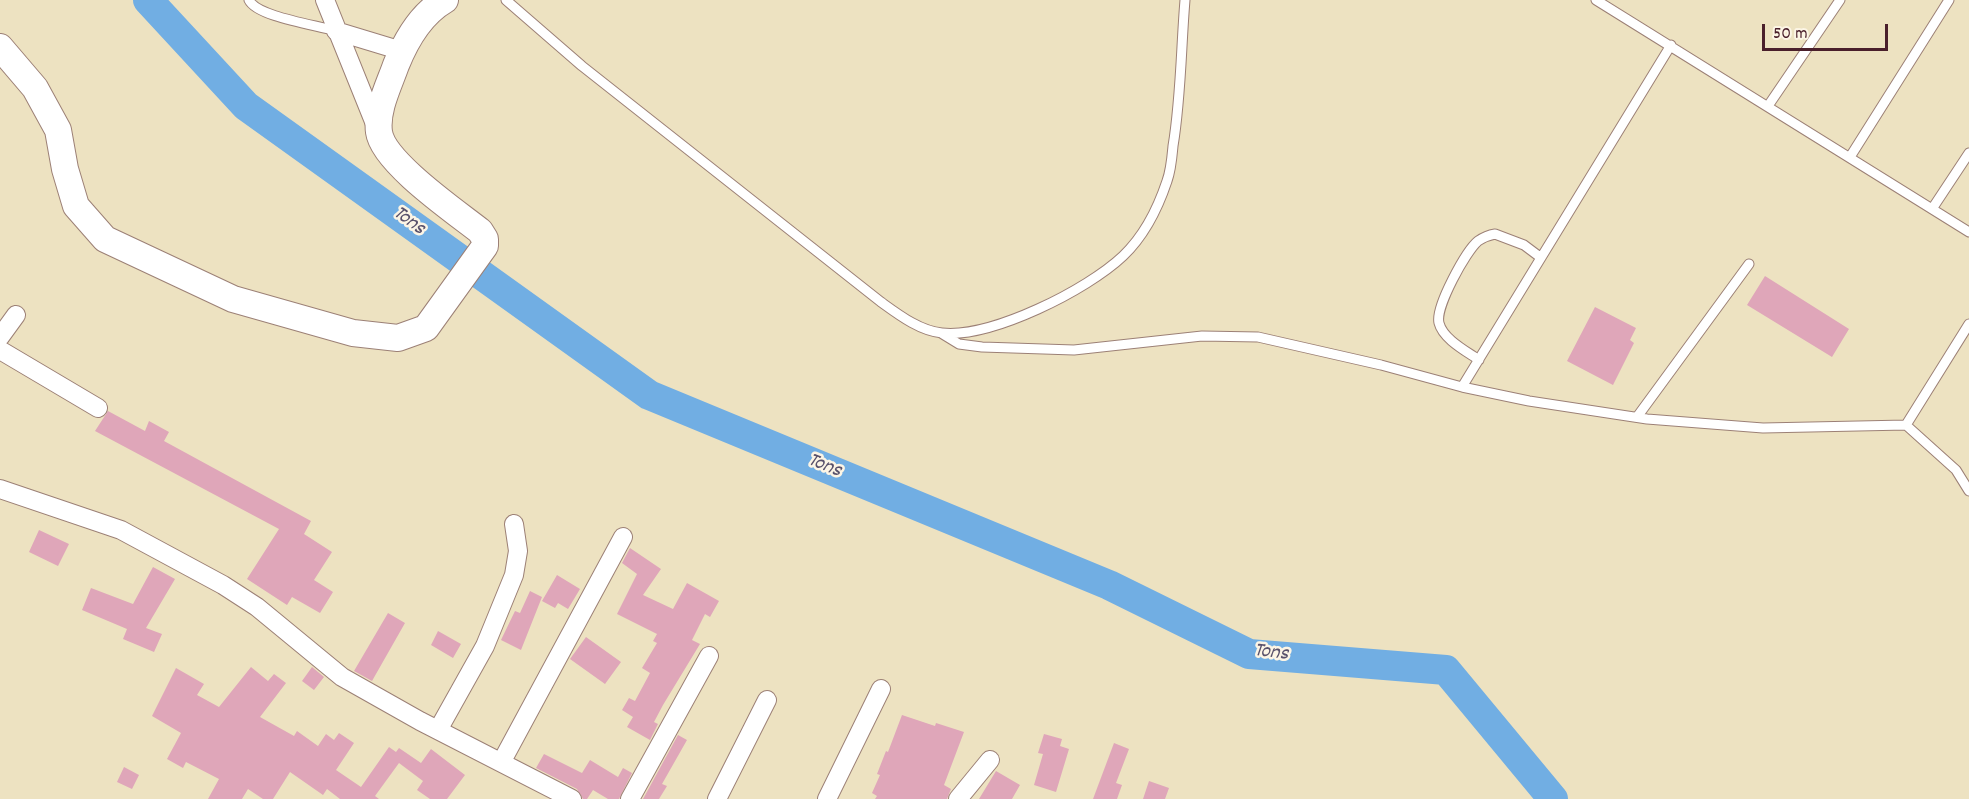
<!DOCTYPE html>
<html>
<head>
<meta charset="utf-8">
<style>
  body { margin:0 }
  #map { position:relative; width:1969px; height:799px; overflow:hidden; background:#ede2c1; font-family:Dekko,sans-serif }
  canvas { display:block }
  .scale { position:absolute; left:1762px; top:24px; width:126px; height:27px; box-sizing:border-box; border:3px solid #4a1f2b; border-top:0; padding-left:8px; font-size:18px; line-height:21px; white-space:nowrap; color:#4a1f2b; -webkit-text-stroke:4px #fcf5e5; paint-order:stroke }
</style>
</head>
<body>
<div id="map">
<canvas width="1969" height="799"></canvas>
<div class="scale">50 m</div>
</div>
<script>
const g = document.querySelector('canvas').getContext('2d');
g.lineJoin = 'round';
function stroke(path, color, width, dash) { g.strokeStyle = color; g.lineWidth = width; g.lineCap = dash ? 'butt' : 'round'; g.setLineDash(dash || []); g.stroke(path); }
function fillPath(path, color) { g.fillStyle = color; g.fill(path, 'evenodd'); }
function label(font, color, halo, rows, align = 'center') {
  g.font = font + ' Dekko,sans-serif'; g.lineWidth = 5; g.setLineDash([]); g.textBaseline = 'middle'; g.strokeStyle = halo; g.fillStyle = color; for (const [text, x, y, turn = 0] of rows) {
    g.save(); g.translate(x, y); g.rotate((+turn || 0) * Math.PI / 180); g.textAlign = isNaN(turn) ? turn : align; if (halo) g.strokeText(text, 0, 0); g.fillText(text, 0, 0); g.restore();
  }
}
stroke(new Path2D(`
  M148,0L246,106L649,395L1109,585L1249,654L1446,670L1553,799`), '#71aee3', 30);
fillPath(new Path2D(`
  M1765,276L1849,329L1832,357L1747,305Z
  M1595,307L1636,328L1630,340L1634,343L1613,385L1567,361Z
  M108,411L145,431L149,421L169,432L164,441L311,521L304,534L332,552L314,580L333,592L320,613L292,597L287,605L247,579L279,529L95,431Z
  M39,530L69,544L58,566L29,552Z
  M630,548L661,569L643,595L673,609L687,583L719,601L710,617L705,614L692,640L700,644L663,705L654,722L658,724L650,740L627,727L633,717L622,710L629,698L635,701L650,673L642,668L657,643L653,641L657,634L617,614L637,574L622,563Z
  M153,567L175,579L146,628L162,634L154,652L123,639L127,629L82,610L91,588L133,604Z
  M557,575L580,589L568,609L558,603L555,608L542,601Z
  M530,591L542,597L521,650L501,640L515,611L520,613Z
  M388,613L405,623L372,681L354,671Z
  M438,631L461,644L453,658L431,645Z
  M586,637L621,662L605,684L570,659Z
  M251,667L268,681L274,674L286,683L260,717L294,736L297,731L318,746L326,734L334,740L339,733L354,743L336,770L361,787L389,747L396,752L399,748L421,763L431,749L465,775L447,799H430L417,790L423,781L399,763L375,796L379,799H340L327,789L323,795L290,772L273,799H263L248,789L242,799H208L219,779L186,762L183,768L167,759L181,733L152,716L176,668L204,684L197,695L219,707Z
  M312,667L324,677L314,690L302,681Z
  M902,715L935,726L936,723L964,732L944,785L951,789L947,799H875L877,796L872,793L880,775L877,774L886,751L888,752Z
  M1044,734L1062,739L1060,746L1069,749L1056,792L1034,785L1043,754L1038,753Z
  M678,735L687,740L662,784L667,786L659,799H643Z
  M1114,743L1129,749L1116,783L1122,785L1117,799H1093Z
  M544,754L582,773L590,760L618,777L623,768L632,773L619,799H608L593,790L587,799H583L577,789L536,768Z
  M124,767L139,775L132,789L117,782Z
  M996,771L1020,785L1012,799H979Z
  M1149,781L1169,788L1165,799H1143Z`), '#dfa6b9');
const lane = new Path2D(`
  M249,0C257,17 317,25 336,31
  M506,0L582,66L881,302C899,315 920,331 942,333C992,338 1087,290 1123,256C1144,236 1158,208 1167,181C1171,170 1172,157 1173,146C1181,98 1181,48 1185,0
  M1596,0L1969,232
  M1768,106L1840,0
  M1850,157L1949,0
  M1932,209L1969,153
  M941,333L959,344L982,347L1074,350L1202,336L1258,337L1381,365L1462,387L1529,401L1647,419L1763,428L1906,425L1956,470L1969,491
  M1479,360C1466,351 1443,339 1439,323C1435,307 1466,251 1478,241C1484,237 1489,235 1495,234L1524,245L1540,257
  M1462,387L1671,45
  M1637,417L1749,264
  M1906,425L1969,324`);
const street = new Path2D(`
  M325,0L377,129
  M336,31L402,51
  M0,337L16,315
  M0,350L98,408
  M0,489L121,530L223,585L257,607L342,677L420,721L572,799
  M438,730L485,646L514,575L518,551L514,524
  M502,761L623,537
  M630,799L709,656
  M717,799L767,700
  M827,799L881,689
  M958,799L990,760`);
const secondary = new Path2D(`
  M0,47L35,88L58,130L65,169L76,206L105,239L233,299L353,333L398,338L426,328L485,246V239L480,231C456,212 383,162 379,132C376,110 389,85 396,65C406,40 421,14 445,0`);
stroke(lane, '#9c8076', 11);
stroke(street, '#9c8076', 20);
stroke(secondary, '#9c8076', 28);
stroke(lane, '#fff', 9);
stroke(street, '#fff', 18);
stroke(secondary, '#fff', 26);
label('italic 21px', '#58516b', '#fcf5e5', [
  ["Tons",408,222,36],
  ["Tons",824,467,22],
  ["Tons",1271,654,7]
]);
</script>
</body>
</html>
